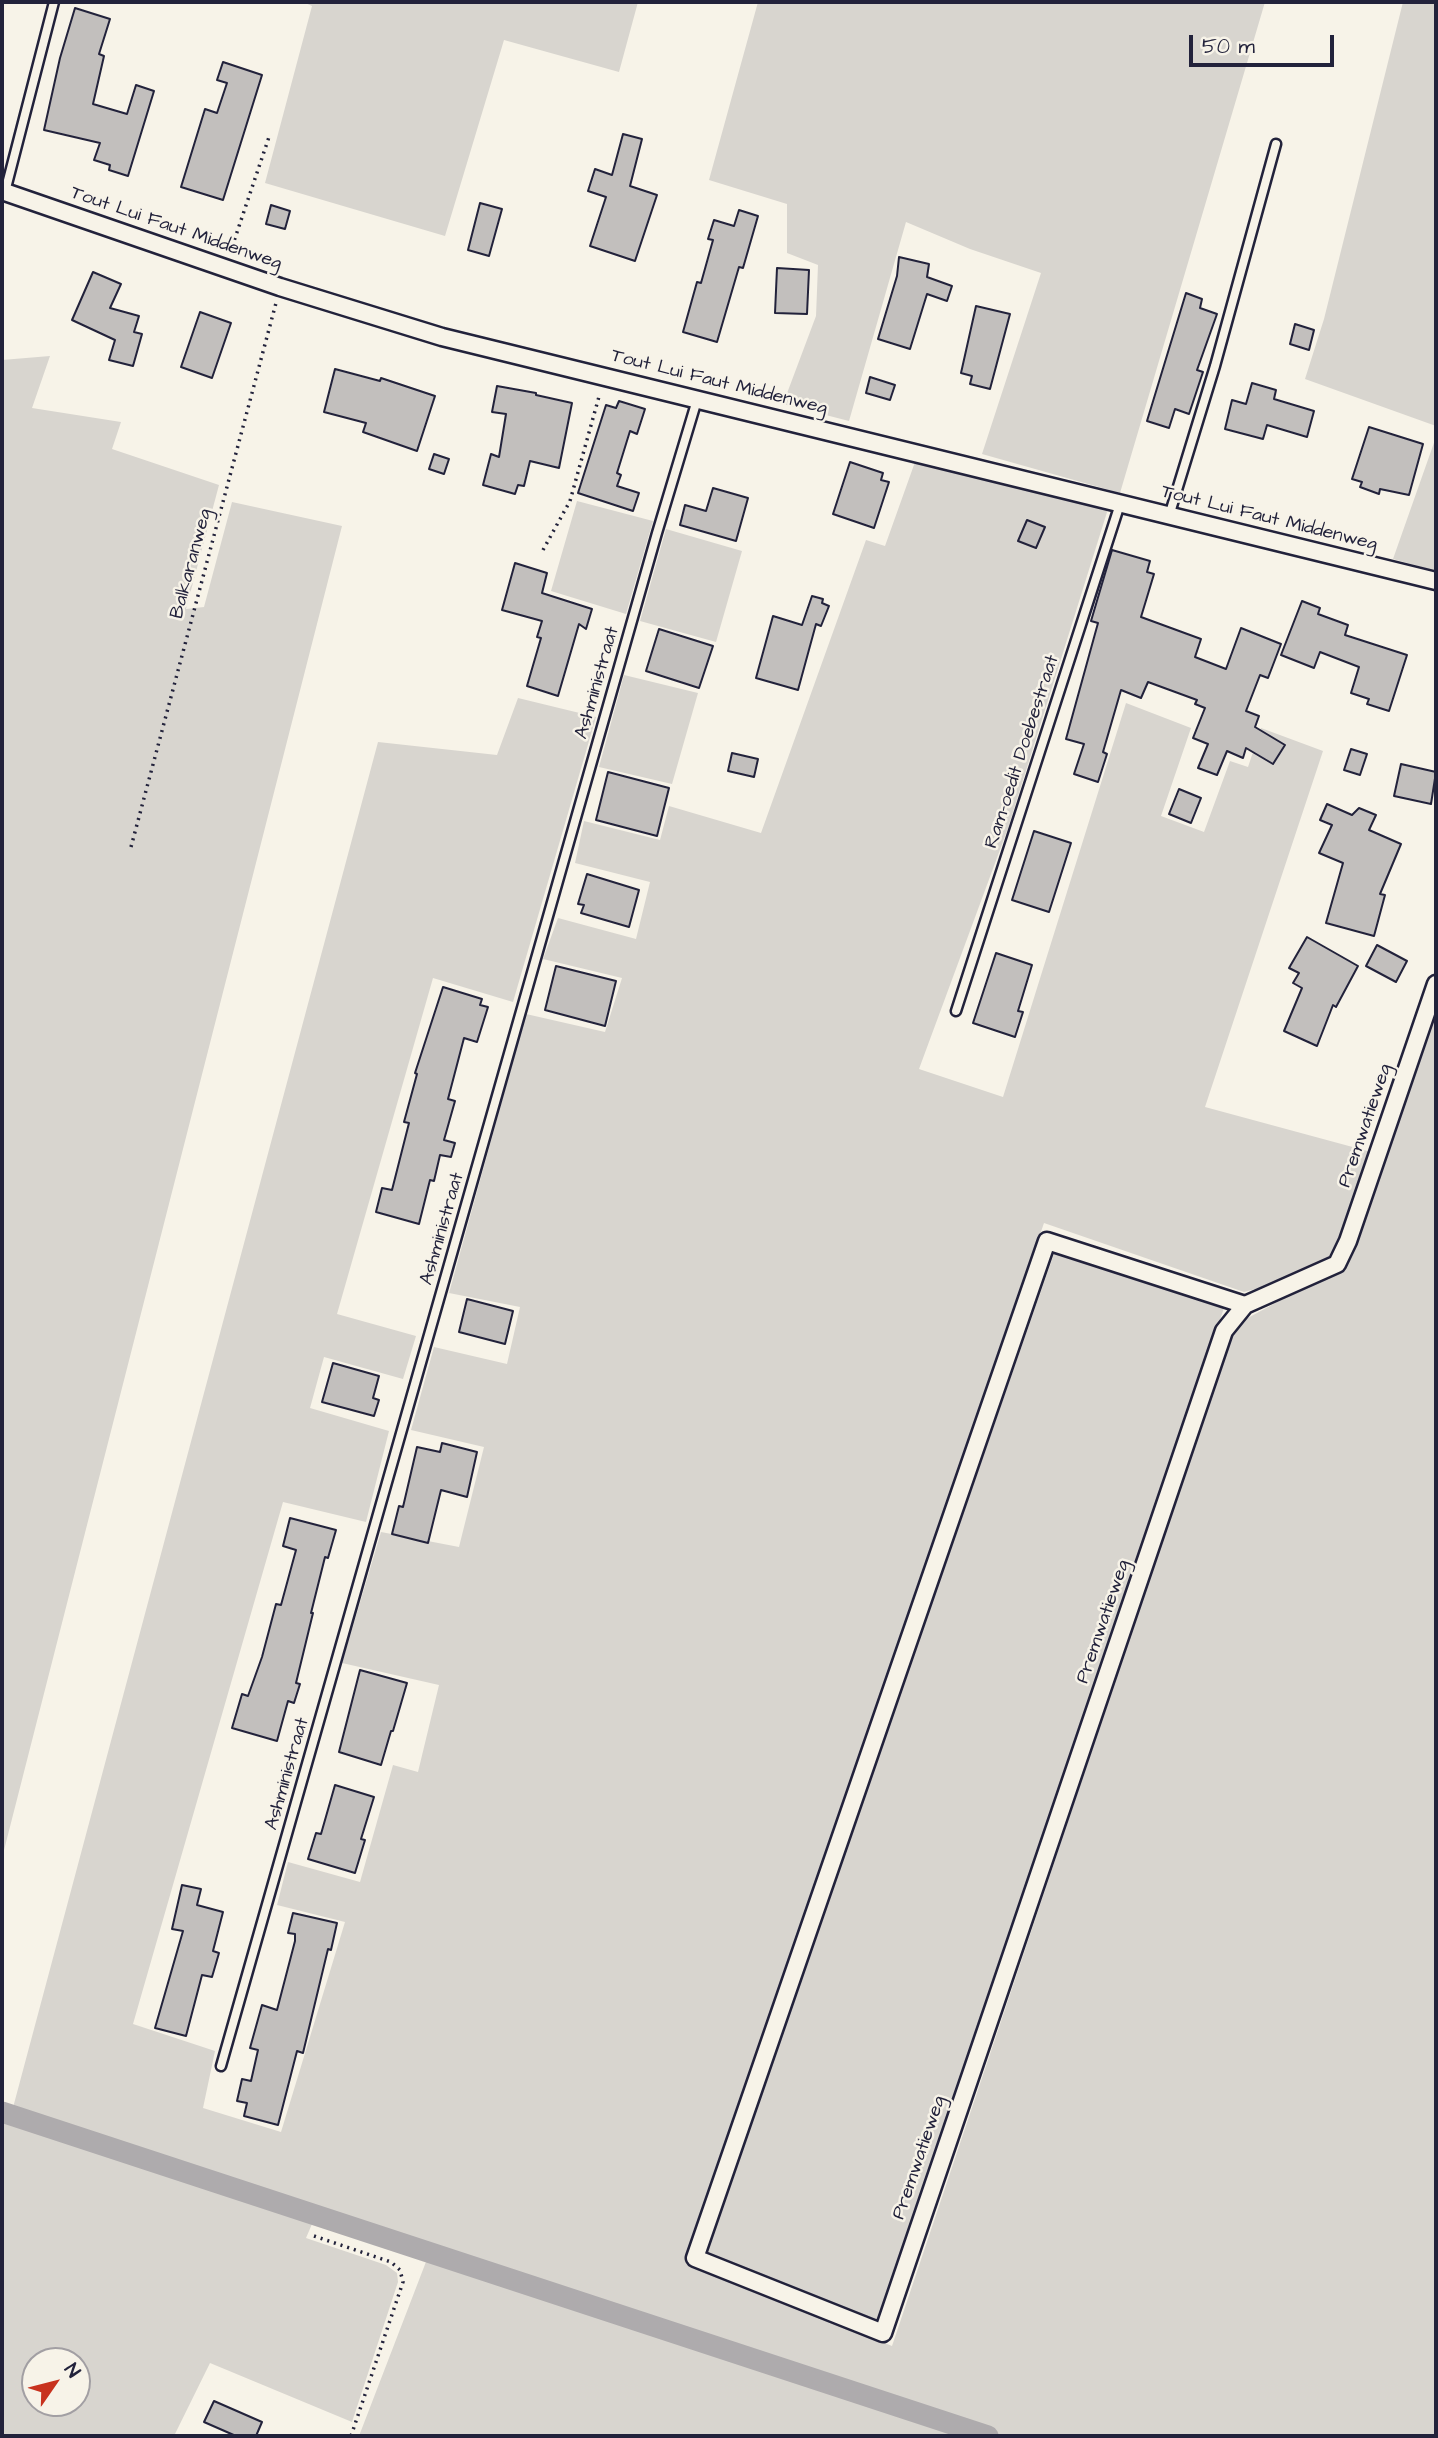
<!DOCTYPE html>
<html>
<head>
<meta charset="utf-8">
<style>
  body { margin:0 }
  #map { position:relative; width:1438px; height:2438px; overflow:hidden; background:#f7f3e8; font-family:"Architects Daughter",sans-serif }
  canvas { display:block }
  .frame { position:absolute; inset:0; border:4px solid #22223b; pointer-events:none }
  .north { position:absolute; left:21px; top:2347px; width:70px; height:70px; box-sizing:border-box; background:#f7f3e8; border:2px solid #a29fa3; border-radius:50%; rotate:55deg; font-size:19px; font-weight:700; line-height:28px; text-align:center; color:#22223b }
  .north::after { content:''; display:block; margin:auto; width:24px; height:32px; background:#c8321e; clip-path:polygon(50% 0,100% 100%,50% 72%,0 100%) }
  .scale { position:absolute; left:1189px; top:35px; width:145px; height:32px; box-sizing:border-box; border:4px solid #22223b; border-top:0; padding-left:9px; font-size:21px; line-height:24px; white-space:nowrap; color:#22223b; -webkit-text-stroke:5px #f7f3e8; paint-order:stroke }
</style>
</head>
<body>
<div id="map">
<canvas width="1438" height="2438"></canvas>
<div class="frame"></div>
<div class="north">N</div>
<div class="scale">50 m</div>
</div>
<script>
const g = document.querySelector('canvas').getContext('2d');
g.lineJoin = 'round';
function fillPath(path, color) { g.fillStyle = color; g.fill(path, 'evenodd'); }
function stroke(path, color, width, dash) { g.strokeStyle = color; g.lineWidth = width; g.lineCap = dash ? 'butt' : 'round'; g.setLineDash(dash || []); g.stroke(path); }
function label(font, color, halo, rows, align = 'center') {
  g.font = font + ' "Architects Daughter",sans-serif'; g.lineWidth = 5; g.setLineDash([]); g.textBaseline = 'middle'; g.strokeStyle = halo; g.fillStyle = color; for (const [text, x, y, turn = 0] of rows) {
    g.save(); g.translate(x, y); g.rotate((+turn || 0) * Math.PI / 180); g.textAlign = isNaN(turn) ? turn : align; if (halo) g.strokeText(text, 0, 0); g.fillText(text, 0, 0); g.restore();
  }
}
fillPath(new Path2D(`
  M303,2H638L619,72L504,40L445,236L265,183L312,6Z
  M758,2H1265L1120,493L982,454L1041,273L970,249L906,222L849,421L783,404L816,316L818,265L787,253V204L709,180Z
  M1403,2H1436V426L1305,379L1324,319Z
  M50,356L32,408L121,422L112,449L219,485L186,609L204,607L232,502L342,526L2,1858V360Z
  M1436,437V571L1393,559Z
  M915,462L1108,509L1008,828L919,1069L1003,1097L1126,703L1191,728L1161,816L1204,832L1230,761L1248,767L1261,728L1323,751L1205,1107L1371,1152L1337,1243L1327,1260L1282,1282L1244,1292L1044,1223L685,2262L892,2346L1232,1333L1246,1319L1345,1265L1436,1002V2436H359L429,2254L315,2217L306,2238L386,2265L397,2273L398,2282L352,2422L210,2363L174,2436H2V2112L11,2115L378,742L497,755L518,698L596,717L513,1002L433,978L337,1314L416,1336L403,1379L324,1357L310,1408L389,1431L366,1522L283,1502L133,2024L215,2051L203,2108L281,2132L345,1922L277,1905L288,1862L360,1882L393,1765L418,1772L439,1685L342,1663L381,1532L459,1547L484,1447L411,1430L434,1347L507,1364L520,1307L449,1293L526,1014L605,1032L622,978L543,959L558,918L636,939L650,882L575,863L584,821L660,840L669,806L761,833L866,540L885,546ZM35,2361H77V2403H35Z
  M577,501L653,521L626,614L551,591Z
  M666,529L742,551L716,642L640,621Z
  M624,675L698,693L672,784L599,767Z
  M1055,1251L1224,1308L878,2322L705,2253Z`), '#d8d5cf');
stroke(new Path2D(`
  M2,2112L988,2436`), '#aeabad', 21);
const building = new Path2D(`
  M75,8L110,19L99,54L104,56L93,104L127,114L136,85L154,91L128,176L109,170L110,165L94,160L100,143L44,130L60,58Z
  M223,62L262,75L223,200L181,187L205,109L217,113L227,83L217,80Z
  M623,134L642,139L630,186L657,195L635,261L590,246L606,197L588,191L595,169L612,175Z
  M480,203L502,209L489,256L468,250Z
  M271,205L290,211L285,229L266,224Z
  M739,210L758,216L743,268L739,267L717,342L683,332L697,282L701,283L713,240L708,239L714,220L734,226Z
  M899,257L929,264L927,277L952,286L947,301L927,294L910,349L878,339L897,276Z
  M777,268L809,270L807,314L775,313Z
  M93,272L121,284L110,308L139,316L134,332L142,334L133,366L109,360L115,340L72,320Z
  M1186,293L1202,299L1200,308L1217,314L1197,370L1203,372L1189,414L1175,409L1169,428L1147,421Z
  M976,306L1010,314L990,389L970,384L972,376L961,373Z
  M200,312L231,323L212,378L181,367Z
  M1295,324L1314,330L1309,350L1290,344Z
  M335,369L380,381L381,378L435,396L417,451L363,432L366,423L324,412Z
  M870,377L895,385L890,400L866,393Z
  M1252,383L1276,390L1274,399L1314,411L1307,437L1267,425L1263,439L1225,429L1232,400L1246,404Z
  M497,386L536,393V395L572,403L559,468L530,461L524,486L518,485L515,494L483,485L491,454L499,457L506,414L492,412Z
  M619,401L645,409L637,434L630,431L617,473L621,475L617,486L639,493L633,511L578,493L606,405L616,408Z
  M1369,427L1423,444L1409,495L1380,489L1379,494L1360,487L1362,482L1352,479Z
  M434,454L449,459L444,474L429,469Z
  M850,462L883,473L881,480L889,482L874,528L833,514Z
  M713,488L748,498L736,541L680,525L685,505L706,511Z
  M1027,520L1045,527L1036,548L1018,541Z
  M1112,550L1150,561L1147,572L1154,574L1141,617L1201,639L1195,657L1226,669L1241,628L1281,644L1268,678L1260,675L1246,711L1259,716L1255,727L1285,745L1273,764L1246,748L1243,758L1227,751L1217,775L1198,768L1208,744L1193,738L1205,708L1195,704L1197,700L1148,682L1141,698L1121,690L1103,752L1107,754L1098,782L1074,774L1084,744L1066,739L1098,623L1091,621Z
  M515,563L547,573L542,593L592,609L586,629L579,624L558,696L527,686L541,638L537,637L542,621L502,610Z
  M812,596L823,599L822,603L829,606L821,626L816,624L798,690L756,678L773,616L802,625Z
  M1302,601L1320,608L1318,614L1348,625L1345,635L1407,655L1389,711L1367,704L1369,699L1351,693L1359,667L1320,652L1314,668L1281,655Z
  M659,629L713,646L699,688L646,671Z
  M1351,749L1367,754L1360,775L1344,770Z
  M732,753L758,759L754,777L728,771Z
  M1401,764L1436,772L1431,804L1394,796Z
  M608,772L669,788L657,836L596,820Z
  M1179,789L1201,798L1191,823L1169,814Z
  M1327,804L1352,815L1359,808L1376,815L1369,830L1401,844L1380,894L1385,895L1374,936L1326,923L1343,863L1319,853L1332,825L1320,820Z
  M1034,831L1071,843L1049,912L1012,900Z
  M587,874L639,890L629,927L581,913L584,905L578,904Z
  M1307,937L1358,966L1336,1007L1333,1005L1317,1046L1284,1031L1302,988L1293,983L1299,973L1289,968Z
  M1377,945L1407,961L1396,982L1366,966Z
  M996,953L1032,965L1018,1011L1023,1012L1015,1037L973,1023Z
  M556,966L616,981L605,1026L545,1010Z
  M443,987L482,999L480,1005L488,1007L477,1042L464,1038L448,1099L455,1101L444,1140L455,1143L451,1157L440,1155L434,1181L430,1180L419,1224L376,1212L382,1188L392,1190L409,1123L404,1122L417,1074L415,1073Z
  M467,1299L513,1311L505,1344L459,1332Z
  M333,1363L379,1376L373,1398L379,1400L374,1416L322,1402Z
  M442,1443L477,1452L467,1497L441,1490L428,1543L392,1534L399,1506L403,1507L417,1447L440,1452Z
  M290,1518L336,1530L328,1558L325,1557L311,1613H313L296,1683L300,1684L294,1703L288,1701L277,1741L232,1728L242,1694L248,1696L262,1657L276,1604L281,1605L296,1550L283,1546Z
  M360,1670L407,1683L393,1731H391L381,1765L339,1752Z
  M335,1785L374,1797L361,1839L365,1840L355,1873L308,1859L316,1833L321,1834Z
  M182,1885L201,1889L197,1905L223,1912L213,1951L219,1953L212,1977L202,1975L186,2036L155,2028L183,1931L172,1929Z
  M293,1913L337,1923L331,1950L328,1949L303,2053L297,2051L278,2125L244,2116L247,2103L237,2101L242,2079L251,2081L258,2050L250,2048L262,2005L277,2010L295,1941V1934L288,1933Z
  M214,2401L262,2422L256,2436H236L204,2422Z`);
fillPath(building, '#c2bfbd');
stroke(building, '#22223b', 2);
const service = new Path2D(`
  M5,192L54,2
  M1169,516L1215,366L1276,144
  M956,1011L1120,504
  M221,2066L657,533L697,400`);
const minor = new Path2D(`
  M2,191L280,287L442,337L1436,581
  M1245,1305L1047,1241L695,2258L883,2333L1224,1331L1245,1305L1337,1264L1348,1241L1436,984`);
stroke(service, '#22223b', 13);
stroke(minor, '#22223b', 21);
stroke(new Path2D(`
  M230,253L269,137
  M543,550L570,501L600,393
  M131,847L276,303
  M314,2236L391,2262L400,2270L403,2282L351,2436`), '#22223b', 3.5, [2, 5]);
stroke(service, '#f7f3e8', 8);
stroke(minor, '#f7f3e8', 16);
label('19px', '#22223b', '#f7f3e8', [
  ["Tout Lui Faut Middenweg",176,229,19],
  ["Tout Lui Faut Middenweg",719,383,14],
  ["Tout Lui Faut Middenweg",1269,519,14],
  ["Balkaranweg",192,564,-75],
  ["Ashministraat",598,683,-74],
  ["Ram-oedit Doebestraat",1023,752,-72],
  ["Premwatieweg",1366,1126,-71],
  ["Ashministraat",443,1229,-74],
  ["Premwatieweg",1104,1622,-71],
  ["Ashministraat",288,1774,-74],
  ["Premwatieweg",920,2158,-71]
]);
</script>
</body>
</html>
